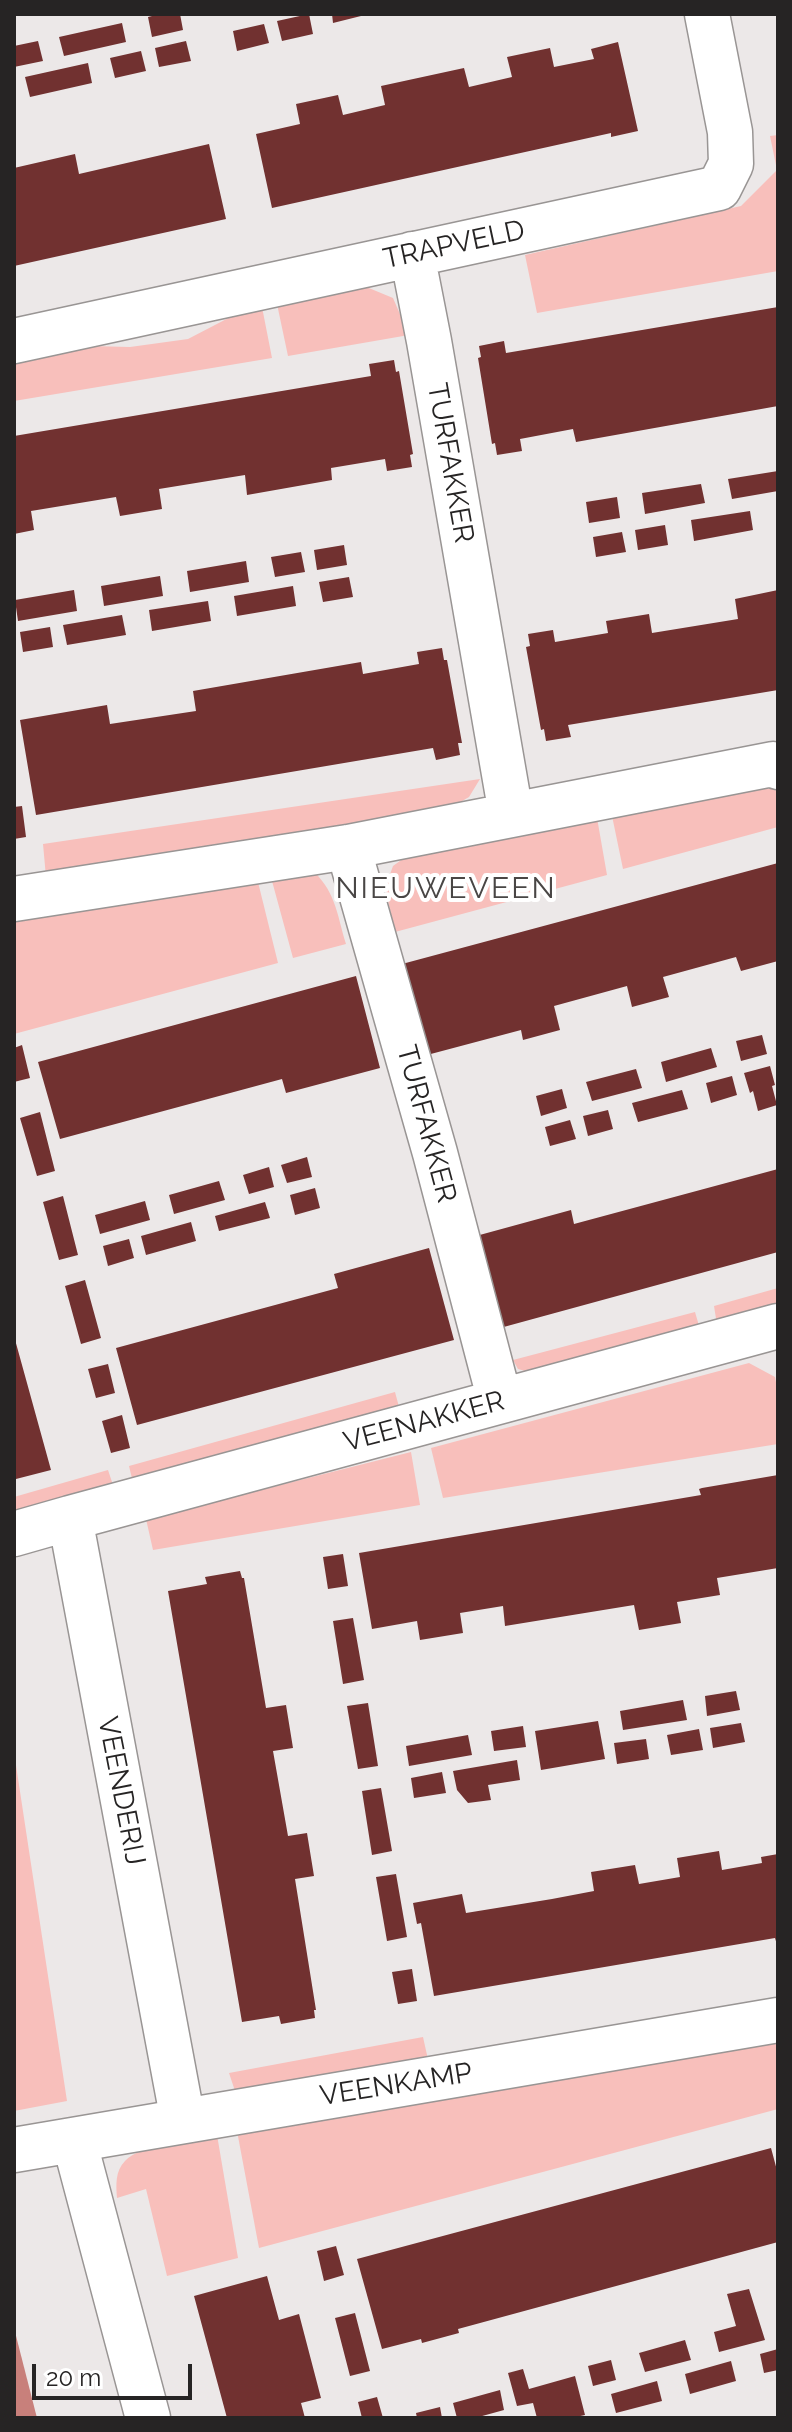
<!DOCTYPE html>
<html>
<head>
<meta charset="utf-8">
<style>
  body { margin:0 }
  #map { position:relative; width:792px; height:2432px; overflow:hidden; background:#ece8e8; font-family:Raleway,sans-serif }
  canvas { display:block }
  .frame { position:absolute; inset:0; border:16px solid #262424; pointer-events:none }
  .scale { position:absolute; left:32px; top:2364px; width:160px; height:36px; box-sizing:border-box; border:4px solid #262424; border-top:0; padding-left:10px; font-size:24px; line-height:28px; white-space:nowrap; color:#262424; -webkit-text-stroke:6px #fff; paint-order:stroke }
</style>
</head>
<body>
<div id="map">
<canvas width="792" height="2432"></canvas>
<div class="frame"></div>
<div class="scale">20 m</div>
</div>
<script>
const g = document.querySelector('canvas').getContext('2d');
g.lineJoin = 'round';
function fillPath(path, color) { g.fillStyle = color; g.fill(path, 'evenodd'); }
function stroke(path, color, width, dash) { g.strokeStyle = color; g.lineWidth = width; g.lineCap = dash ? 'butt' : 'round'; g.setLineDash(dash || []); g.stroke(path); }
function label(font, color, halo, rows, align = 'center') {
  g.font = font + ' Raleway,sans-serif'; g.lineWidth = 8; g.setLineDash([]); g.textBaseline = 'middle'; g.strokeStyle = halo; g.fillStyle = color; for (const [text, x, y, turn = 0] of rows) {
    g.save(); g.translate(x, y); g.rotate((+turn || 0) * Math.PI / 180); g.textAlign = isNaN(turn) ? turn : align; if (halo) g.strokeText(text, 0, 0); g.fillText(text, 0, 0); g.restore();
  }
}
fillPath(new Path2D(`
  M778,135V271L537,313L525,255L741,206L777,170L770,136Z
  M364,286L393,298L409,335L288,356L277,304Z
  M262,307L272,358L14,401V363L90,346L130,347L188,339L240,312Z
  M480,779L469,797L440,814L46,877L43,844Z
  M754,788L774,789L778,792V827L623,869L611,811Z
  M596,812L607,875L395,932L385,888L393,866L419,847Z
  M309,867C336,891 336,911 346,944L293,958L269,870Z
  M256,874L278,963L14,1034V914Z
  M778,1288V1315L718,1331L714,1306Z
  M695,1312L702,1336L547,1377L518,1369L513,1360Z
  M749,1363L775,1377L778,1393V1444L443,1498L431,1448Z
  M395,1392L402,1418L134,1487L129,1466Z
  M411,1452L420,1505L153,1550L146,1519Z
  M108,1470L115,1491L14,1519V1497Z
  M14,1752L67,2101L14,2111Z
  M423,2037L429,2064L235,2091L229,2073Z
  M778,2039V2109L259,2248L237,2131Z
  M217,2135L238,2258L167,2276L146,2189L117,2198C116,2185 115,2171 125,2161C140,2144 194,2140 217,2135Z`), '#f8bfbb');
fillPath(new Path2D(`
  M14,2328L37,2418H14Z`), '#c8807b');
fillPath(new Path2D(`
  M160,14H180L183,30L152,37L148,17Z
  M309,14L313,34L282,41L277,21Z
  M332,14H365V15L333,23Z
  M122,23L126,42L64,56L59,37Z
  M264,24L269,43L237,51L233,31Z
  M38,41L43,61L14,67V46Z
  M186,41L191,61L159,67L155,48Z
  M618,42L638,131L611,137V133L272,208L256,134L300,124L296,104L338,95L343,115L385,105L381,86L464,68L469,87L512,77L507,57L550,48L554,67L594,59L591,49Z
  M141,51L146,71L115,78L110,58Z
  M88,63L92,83L30,97L25,77Z
  M209,144L226,219L14,266V168L75,154L79,174Z
  M778,307V406L576,442L573,429L520,439L522,451L497,455L495,443L492,444L478,358L481,357L479,346L504,341L506,353Z
  M394,360L396,372L399,371L413,454L410,455L412,467L387,471L385,459L331,468L332,480L247,495L245,475L159,489L162,509L120,516L116,497L31,511L34,530L14,534V436L371,376L369,364Z
  M778,471V491L732,499L728,479Z
  M701,484L705,503L645,514L642,493Z
  M617,497L620,518L589,523L586,502Z
  M750,511L753,530L694,541L691,520Z
  M665,525L668,545L638,550L635,530Z
  M622,532L626,552L596,557L593,537Z
  M344,545L347,565L317,570L314,550Z
  M301,552L305,572L275,577L271,557Z
  M246,561L249,582L190,592L187,571Z
  M160,576L163,596L104,606L101,586Z
  M349,577L353,597L323,602L319,582Z
  M293,586L296,606L237,616L234,596Z
  M74,590L77,611L18,621L15,600Z
  M778,590V690L568,725L571,737L546,741L544,729L541,730L526,647L530,646L528,634L553,630L555,642L608,633L606,621L649,614L652,633L738,619L735,599Z
  M208,601L211,621L152,631L149,610Z
  M122,615L126,635L67,645L63,625Z
  M50,627L53,647L23,652L20,632Z
  M442,648L444,660H447L462,743H458L460,755L436,760L433,748L36,815L20,720L107,705L110,724L196,711L193,691L361,662L363,674L419,664L417,652Z
  M22,806L26,837L14,839V807Z
  M778,863V961L741,971L736,957L663,977L669,997L632,1007L627,986L554,1006L560,1030L523,1040L521,1030L427,1055L402,964Z
  M356,976L380,1068L286,1093L282,1079L60,1139L38,1062Z
  M762,1035L767,1054L741,1061L736,1041Z
  M22,1045L30,1078L14,1082V1048Z
  M711,1048L717,1067L666,1082L661,1062Z
  M770,1066L775,1085L772,1086L777,1105L758,1111L753,1091L750,1093L744,1073Z
  M636,1069L642,1088L592,1101L586,1082Z
  M732,1076L737,1095L711,1103L706,1083Z
  M562,1089L567,1108L541,1116L536,1096Z
  M682,1090L688,1109L638,1122L632,1103Z
  M608,1110L613,1129L588,1136L583,1116Z
  M40,1112L55,1171L37,1176L20,1118Z
  M570,1120L576,1139L550,1146L545,1127Z
  M307,1157L312,1177L287,1183L281,1165Z
  M269,1167L274,1187L249,1194L243,1175Z
  M778,1169V1252L500,1328L476,1236L571,1210L574,1224Z
  M219,1181L225,1200L174,1214L169,1195Z
  M315,1188L320,1208L295,1215L290,1195Z
  M63,1196L78,1255L59,1260L43,1202Z
  M145,1201L150,1220L100,1234L95,1215Z
  M265,1202L270,1218L219,1231L215,1216Z
  M191,1222L196,1241L146,1255L141,1236Z
  M129,1239L134,1258L108,1266L103,1246Z
  M429,1248L454,1340L137,1425L116,1348L338,1288L334,1274Z
  M85,1280L101,1338L81,1344L65,1286Z
  M14,1336L51,1470L16,1479L14,1473Z
  M108,1364L115,1393L96,1398L88,1369Z
  M122,1415L130,1448L111,1453L102,1421Z
  M778,1475V1568L717,1578L720,1595L677,1602L681,1623L639,1630L634,1605L505,1626L503,1606L460,1613L463,1633L420,1640L417,1621L372,1629L359,1553L701,1495L699,1489L702,1488Z
  M343,1554L348,1586L328,1589L323,1557Z
  M240,1571L242,1578H244L266,1708L286,1705L293,1748L273,1751L288,1836L307,1833L314,1876L295,1879L316,2010H314L315,2018L281,2024L279,2016L242,2022L168,1591L207,1584L205,1577Z
  M353,1618L364,1680L343,1684L333,1621Z
  M736,1691L740,1710L707,1716L705,1696Z
  M683,1700L687,1720L623,1730L620,1711Z
  M368,1703L378,1766L358,1769L347,1706Z
  M598,1721L605,1759L541,1770L535,1731Z
  M741,1723L745,1742L713,1748L710,1728Z
  M523,1726L526,1747L494,1751L491,1731Z
  M699,1729L703,1750L671,1755L667,1735Z
  M468,1735L472,1755L409,1766L406,1746Z
  M646,1739L649,1759L617,1764L614,1743Z
  M517,1760L520,1780L488,1785L491,1800L468,1803L457,1790L453,1771Z
  M442,1772L446,1793L414,1798L411,1778Z
  M381,1788L392,1851L372,1855L362,1791Z
  M719,1851L722,1870L762,1863L761,1857L778,1854V1948L775,1938L434,1996L421,1923L417,1924L413,1903L462,1894L466,1913L552,1899L594,1891L591,1872L635,1865L639,1884L680,1877L677,1858Z
  M396,1874L407,1937L387,1941L376,1877Z
  M412,1969L417,2001L398,2004L392,1972Z
  M771,2148L778,2174V2242L458,2329L459,2333L422,2343L421,2339L382,2349L357,2259Z
  M336,2246L344,2275L324,2281L317,2251Z
  M267,2276L279,2320L299,2314L321,2398L301,2403L305,2418H227L194,2296Z
  M749,2289L765,2340L719,2352L714,2332L736,2326L727,2294Z
  M355,2313L370,2371L350,2376L335,2318Z
  M685,2340L691,2360L645,2372L639,2353Z
  M778,2349V2370L764,2373L760,2354Z
  M611,2360L616,2380L593,2386L588,2366Z
  M731,2361L736,2381L690,2394L685,2374Z
  M523,2369L529,2389L575,2376L585,2415L571,2418H537L533,2403L517,2406L508,2373Z
  M657,2381L662,2401L616,2413L611,2394Z
  M500,2390L504,2410L475,2418H457L453,2403Z
  M377,2397L383,2418H362L358,2402Z
  M440,2407L442,2418H417L416,2413Z`), '#713130');
const minor = new Path2D(`
  M412,254L429,341L511,814
  M14,341L719,188L731,164L730,132L707,14
  M348,847L435,1153L500,1401
  M14,899L348,847L773,764L778,767
  M70,1518L778,1326
  M14,1534L70,1518L183,2121
  M74,2140L148,2418
  M14,2150L778,2020`);
stroke(minor, '#999594', 47);
stroke(minor, '#fff', 44);
label('28px', '#262424', '#fff', [
  ["TRAPVELD",454,245,-12],
  ["TURFAKKER",450,463,80],
  ["TURFAKKER",426,1124,75],
  ["VEENAKKER",424,1422,-15],
  ["VEENDERIJ",121,1791,79],
  ["VEENKAMP",396,2085,-9]
]);
g.letterSpacing = '2px';
label('30px', '#494645', '#fff', [
  ["NIEUWEVEEN",446,889]
]);
g.letterSpacing = '0px';
</script>
</body>
</html>
